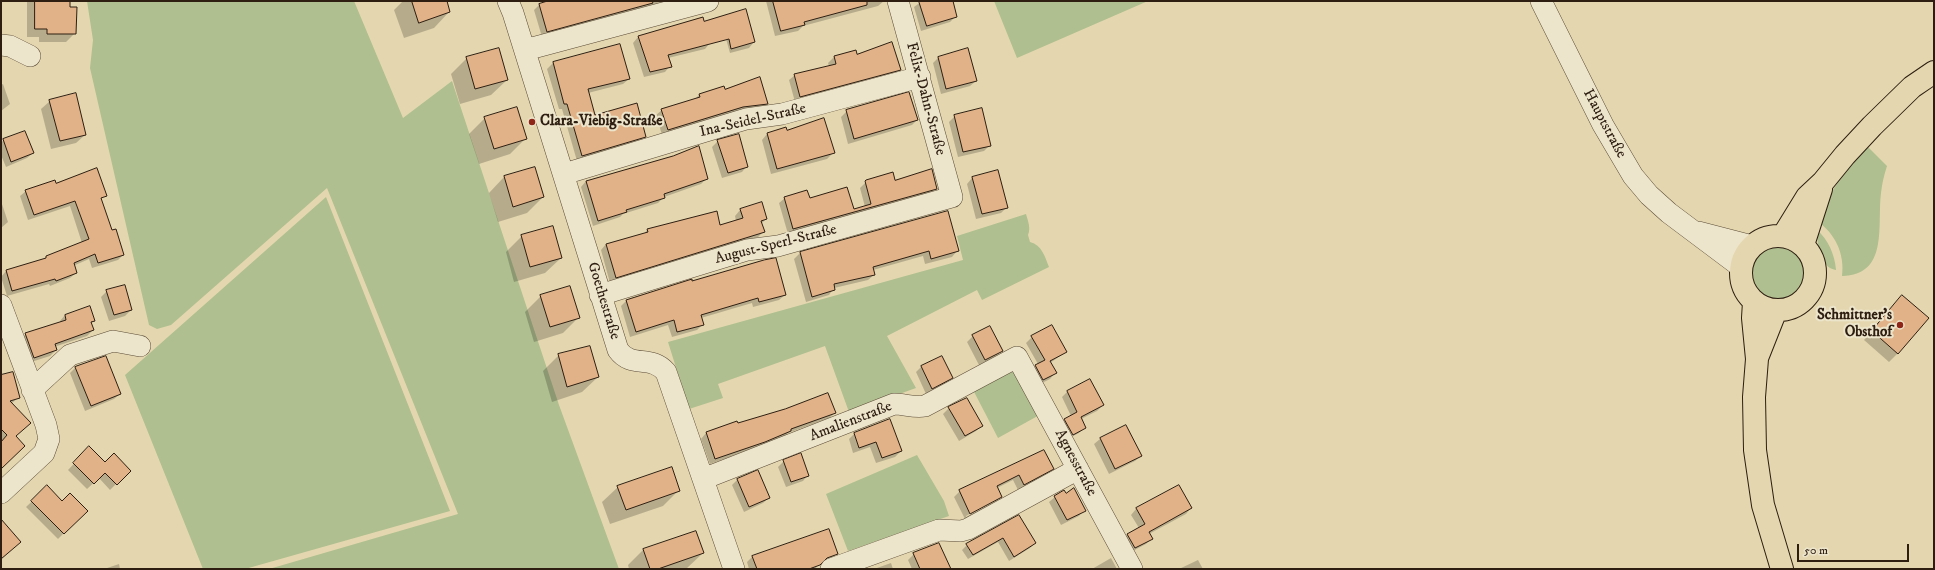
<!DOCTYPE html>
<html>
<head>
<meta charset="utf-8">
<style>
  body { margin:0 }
  #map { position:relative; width:1935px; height:570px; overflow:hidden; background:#e4d7af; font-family:"IM FELL DW Pica",serif }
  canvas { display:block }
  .frame { position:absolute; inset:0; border:2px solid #2d1e11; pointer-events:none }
  .scale { position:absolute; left:1797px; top:544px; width:112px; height:18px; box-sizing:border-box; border:2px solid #2d1e11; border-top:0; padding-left:5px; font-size:12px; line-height:14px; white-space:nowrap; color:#2d1e11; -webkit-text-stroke:3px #ede5cb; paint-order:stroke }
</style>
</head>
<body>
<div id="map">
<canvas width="1935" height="570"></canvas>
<div class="frame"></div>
<div class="scale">50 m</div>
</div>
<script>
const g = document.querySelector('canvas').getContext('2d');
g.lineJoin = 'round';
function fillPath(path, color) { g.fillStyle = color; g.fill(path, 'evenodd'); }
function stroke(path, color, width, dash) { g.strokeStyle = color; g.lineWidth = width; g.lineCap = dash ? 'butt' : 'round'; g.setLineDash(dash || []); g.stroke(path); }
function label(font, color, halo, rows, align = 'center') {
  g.font = font + ' "IM FELL DW Pica",serif'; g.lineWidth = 4; g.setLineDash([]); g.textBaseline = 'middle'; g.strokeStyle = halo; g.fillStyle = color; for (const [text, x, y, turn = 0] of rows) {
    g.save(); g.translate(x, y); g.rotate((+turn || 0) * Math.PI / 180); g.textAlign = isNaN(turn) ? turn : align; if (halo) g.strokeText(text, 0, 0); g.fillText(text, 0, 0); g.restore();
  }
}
fillPath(new Path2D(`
  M87,1H354L403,118L452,81L559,405L619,569H269L458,514L327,188L171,325L157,329L149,325L90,68L93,40Z
  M994,1H1148L1017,58Z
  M1866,145L1887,166C1884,175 1882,184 1881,193C1877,226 1889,275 1842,276C1845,254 1835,233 1817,221C1828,193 1847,168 1866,145Z
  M326,197L450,511L245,569H203L125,375Z
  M1026,214C1028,221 1031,228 1028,235L1030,242C1042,245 1045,257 1049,267L982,300L977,290L887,336L916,388L849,412L825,346L718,384L723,398L689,409L668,342L963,260L957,236Z
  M1817,230C1828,239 1835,255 1836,270C1820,268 1817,243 1817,230Z
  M1748 274a30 30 0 1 1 60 0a30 30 0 1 1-60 0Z
  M1015,368L1043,413L998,438L971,386Z
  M917,455L944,501L949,516L848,551L826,494Z`), '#afbf8f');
fillPath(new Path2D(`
  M27,1H69L75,33L66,42H39V37H27Z
  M403,1H446L449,12L434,28L404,38L394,10Z
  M552,1H675L542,37L534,10L540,4Z
  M766,1H884L878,6L803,26L798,31L775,36Z
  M922,1H951L956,16L950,22L921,31L914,7Z
  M721,21L754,42L749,48L730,53Z
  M638,37L710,43L705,49L668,58L670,66L665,72L644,77L633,43Z
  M619,46L629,79L623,84L588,93L594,116L645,136L639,142L577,161L562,109H559L547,69L553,63Z
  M855,51L856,55L900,69L894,75L795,102L789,80L795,75L829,66L828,63L834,57Z
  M467,58L507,80L491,95L460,104L451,74Z
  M938,58L976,81L970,86L941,94L933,63Z
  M3,84L10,104L1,111V85Z
  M723,87L724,90L767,104L761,109L662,135L656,115L662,110L695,99L699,95Z
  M50,101L85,135L76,143L51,149L41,109Z
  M847,111L917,120L912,125L848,144L841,117Z
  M955,116L990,145L984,151L958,157L949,122Z
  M485,118L525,139L510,154L479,164L469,134Z
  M25,132L33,153L27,158L6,167L1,155V142Z
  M767,134L833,153L827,159L771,174L762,140Z
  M718,141L747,166L742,172L722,178L712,147Z
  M534,168L543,197L527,213L498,222L489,193L504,177Z
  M707,178L701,184L664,197L658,203L623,214L620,217L593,226L581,187L586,181Z
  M972,178L1007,207L1001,213L976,219L967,184Z
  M867,181L895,182L936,188L930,194L788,234L779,203L785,198L809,199L853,210L865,207L860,188Z
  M56,184L105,195L100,200L111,231L123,255L118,260L92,268L89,259L73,266L76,273L70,278L50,286L49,284L7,296L1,277L6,271L44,259L82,243L70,206L28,220L20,196L26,191Z
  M1,201L8,222L1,228Z
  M762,204L766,219L761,224L763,232L758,237L610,283L601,250L606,244L644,234L647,230L720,226L736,221L735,216L740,210Z
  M947,212L957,251L952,257L925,264L923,256L873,270L874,275L868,280L834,288L829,295L806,302L794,259L800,253Z
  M522,236L561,258L545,273L514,282L506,252Z
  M692,283L785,295L779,300L753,307L752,303L701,318L703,324L697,330L672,337L668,325L630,337L621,306L627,300Z
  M107,291L131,310L125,316L109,321L101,297Z
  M541,296L579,317L563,333L534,342L525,312Z
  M1894,305L1898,353L1889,362L1864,340Z
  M65,315L94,320L91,324L93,330L87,336L54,347L56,350L50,356L28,363L20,339L26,334L60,323V321Z
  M973,336L1002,351L996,356L979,365L967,342Z
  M1032,337L1066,352L1050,363L1055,373L1050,379L1038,385L1030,371L1038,364L1026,343Z
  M559,355L598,377L582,392L552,402L543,371Z
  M105,357L120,394L114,399L85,411L70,373L75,368Z
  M942,357L952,377L946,383L926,394L916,372L921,367Z
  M1,376L19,397L11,404L15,436L1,468L2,442L1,440Z
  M1067,392L1103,405L1097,411L1081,419L1085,427L1079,433L1067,439L1059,425L1071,416L1062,397Z
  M949,408L982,426L976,431L959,441L943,414Z
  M835,413L829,418L788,433L785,437L710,464L701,439L706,433L736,422L737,425Z
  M890,420L901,451L895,457L876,463L870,447L853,453L849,439L854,434Z
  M1126,426L1141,456L1135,461L1109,474L1094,444L1100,439Z
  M89,448L105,463L129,471L110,490L99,478L87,489L68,470Z
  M1043,451L1052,468L1047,474L1018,490L1013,480L997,488L1001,497L995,502L965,519L954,497L960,491ZM996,499V501L966,517V516Z
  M784,461L808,475L803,481L786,487L778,467Z
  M737,480L769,498L763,503L744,512L732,485Z
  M1179,486L1191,508L1186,514L1149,534L1152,538L1146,544L1129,553L1122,540L1128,534L1139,528L1131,515L1136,509Z
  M47,487L62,502L86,511L58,539L26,507Z
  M618,487L679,490L663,506L610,524L602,502Z
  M1055,497L1084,510L1079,516L1061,525L1049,502Z
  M1019,516L1035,543L1030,548L1009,561L998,542L968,559L962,550L967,545Z
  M643,550L703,553L686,569H629L628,565Z
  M837,553L831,559L820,563L815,569H749L747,562L752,557Z
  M914,554L950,569H912L908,560Z
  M1111,558L1117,569H1092Z
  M1198,560L1203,569H1179Z
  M891,563L893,569H874Z
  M119,564L120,569H104Z`), '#0003');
const building = new Path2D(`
  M35,1H70V7H77L76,34H47V29H35Z
  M412,1H447L450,12L419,23Z
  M548,1H652L653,3L547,32L539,4Z
  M773,1H867V5L804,22L805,25L781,31Z
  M919,1H953L957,17L927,26Z
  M746,9L755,42L731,49L729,39L668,55L672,67L650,72L638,36L703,17L704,21Z
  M892,42L901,70L800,97L794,74L836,64L834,56L856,50L857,54Z
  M620,44L630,79L588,89L595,115L637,103L646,137L582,156L567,104H564L553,62Z
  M499,48L508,80L475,89L466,57Z
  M968,48L977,81L946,89L938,57Z
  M760,77L768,104L743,107L668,130L661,109L700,97L699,94L724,86L725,89Z
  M909,92L918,120L854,139L846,110Z
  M76,93L86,135L60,141L49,100Z
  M517,107L527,139L494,149L484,117Z
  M982,108L991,146L963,152L954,115Z
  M824,118L835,153L777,169L767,133L786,127L787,130Z
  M25,131L34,153L11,162L3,139Z
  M739,134L748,167L728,173L717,140Z
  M699,146L708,179L664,194L665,198L626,210L627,212L598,221L586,181L673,156Z
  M535,167L544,197L513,207L504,176Z
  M97,168L107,196L101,198L112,230L116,229L124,255L98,263L95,254L74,263L77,273L56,281L55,279L12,291L6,270L46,258V256L89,239L75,201L34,215L25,190L55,180L56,183Z
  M932,169L937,189L793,229L784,197L807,190L810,198L847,187L854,209L871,204L865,181L866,180L893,172L895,180Z
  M998,170L1008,208L982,214L972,177Z
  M762,202L767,219L761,221L765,232L616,278L606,244L648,232L647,229L717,211L720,225L743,218L740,209Z
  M948,211L959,251L931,259L929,251L873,267L875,275L834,284L835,290L812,297L800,252Z
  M553,226L562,258L530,267L521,235Z
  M776,258L786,295L759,302L758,298L701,315L704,325L677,332L674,320L636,332L626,300L692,279V281L764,260Z
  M125,285L132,310L114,315L106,290Z
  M570,286L580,318L550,327L540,295Z
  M1902,295L1929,318L1898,354L1872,331Z
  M90,306L95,321L91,322L94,330L55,344L57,350L34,358L25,333L66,320L65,315Z
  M1052,325L1067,352L1050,361L1057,373L1043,380L1035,365L1045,360L1031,336Z
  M990,326L1003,351L985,360L972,335Z
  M590,346L599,377L567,387L558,354Z
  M106,356L121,394L91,406L75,367Z
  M942,356L953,378L932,389L921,366Z
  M13,372L20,398L10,401L31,423L16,436L25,446L1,469V442L7,435L1,429V375Z
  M1090,379L1104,405L1081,417L1086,428L1073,435L1064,419L1077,412L1067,391Z
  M828,393L836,413L791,429V431L765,442L715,459L706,432L737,421L738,423L785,409Z
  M967,398L983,426L965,436L948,407Z
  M890,419L902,451L882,458L876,442L859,448L854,433Z
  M1126,425L1142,456L1115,469L1100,438Z
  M89,446L105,462L114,453L131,471L117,485L105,473L94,484L73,463Z
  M1044,450L1054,469L1024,485L1019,475L997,486L1002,497L970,514L959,490Z
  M801,453L809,476L791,482L783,460Z
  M672,467L680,491L626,510L617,486Z
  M758,470L770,498L749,507L737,479Z
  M47,485L62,501L70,493L88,511L64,534L31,501Z
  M1179,485L1192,508L1149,532L1153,539L1135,548L1127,534L1145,524L1136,508Z
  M1074,488L1086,511L1067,520L1054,496L1064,490L1066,493Z
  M1019,515L1036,543L1014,557L1003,538L973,555L966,544Z
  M1,519L21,542L1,559Z
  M829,529L838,554L827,558L820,565L809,569H757L752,556Z
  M696,531L704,553L658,569H650L643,549Z
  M939,543L951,569H920L913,553Z`);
fillPath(building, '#e1b288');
stroke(building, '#2d1e11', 1);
const minor = new Path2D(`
  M508,1L513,13L618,350C632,369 650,354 666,372L734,569
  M1541,1L1603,125L1633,176L1649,195L1669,213L1741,267
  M1,45L10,46L30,56
  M525,50L708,1
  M564,174L746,119L782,114L920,77
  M1698,232L1752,246
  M600,295L747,250L778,246L952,197L898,1
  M1,305L46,425L49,439L44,453L1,493
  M32,390L70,355L113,341L140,346
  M703,479L894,404C905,404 914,408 925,406L1017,357L1132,569
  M831,569L939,530L961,531L968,529L1078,469`);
const major = new Path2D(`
  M1741 273a37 37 0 1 1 74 0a37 37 0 1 1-74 0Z
  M1783,236L1807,197L1823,182L1845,155L1872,126L1912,87L1934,72
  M1803,245L1821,189
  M1754,302L1753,318L1757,359L1754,397L1755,450L1763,505L1782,569
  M1757,358L1776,310`);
stroke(minor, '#5b4c38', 22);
stroke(major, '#2d1e11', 24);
stroke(minor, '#ede5cb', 21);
stroke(major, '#e4d7af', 22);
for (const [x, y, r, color] of [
  [532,122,4,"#8f2418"],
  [1900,325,4,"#8f2418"]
]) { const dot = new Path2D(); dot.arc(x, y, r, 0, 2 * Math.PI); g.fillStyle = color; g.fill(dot); stroke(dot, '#ede5cb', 1.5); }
label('15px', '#2d1e11', '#ede5cb', [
  ["Felix-Dahn-Straße",925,99,75],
  ["Ina-Seidel-Straße",753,121,-13],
  ["Hauptstraße",1604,124,62],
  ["August-Sperl-Straße",776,245,-14],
  ["Goethestraße",603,301,73],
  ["Amalienstraße",851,422,-21],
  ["Agnesstraße",1075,463,62]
]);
label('bold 15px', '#2d1e11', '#ede5cb', [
  ["Clara-Viebig-Straße",540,122],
  ["Schmittner's",1892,316,"right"],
  ["Obsthof",1892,333,"right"]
], 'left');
</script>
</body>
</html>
